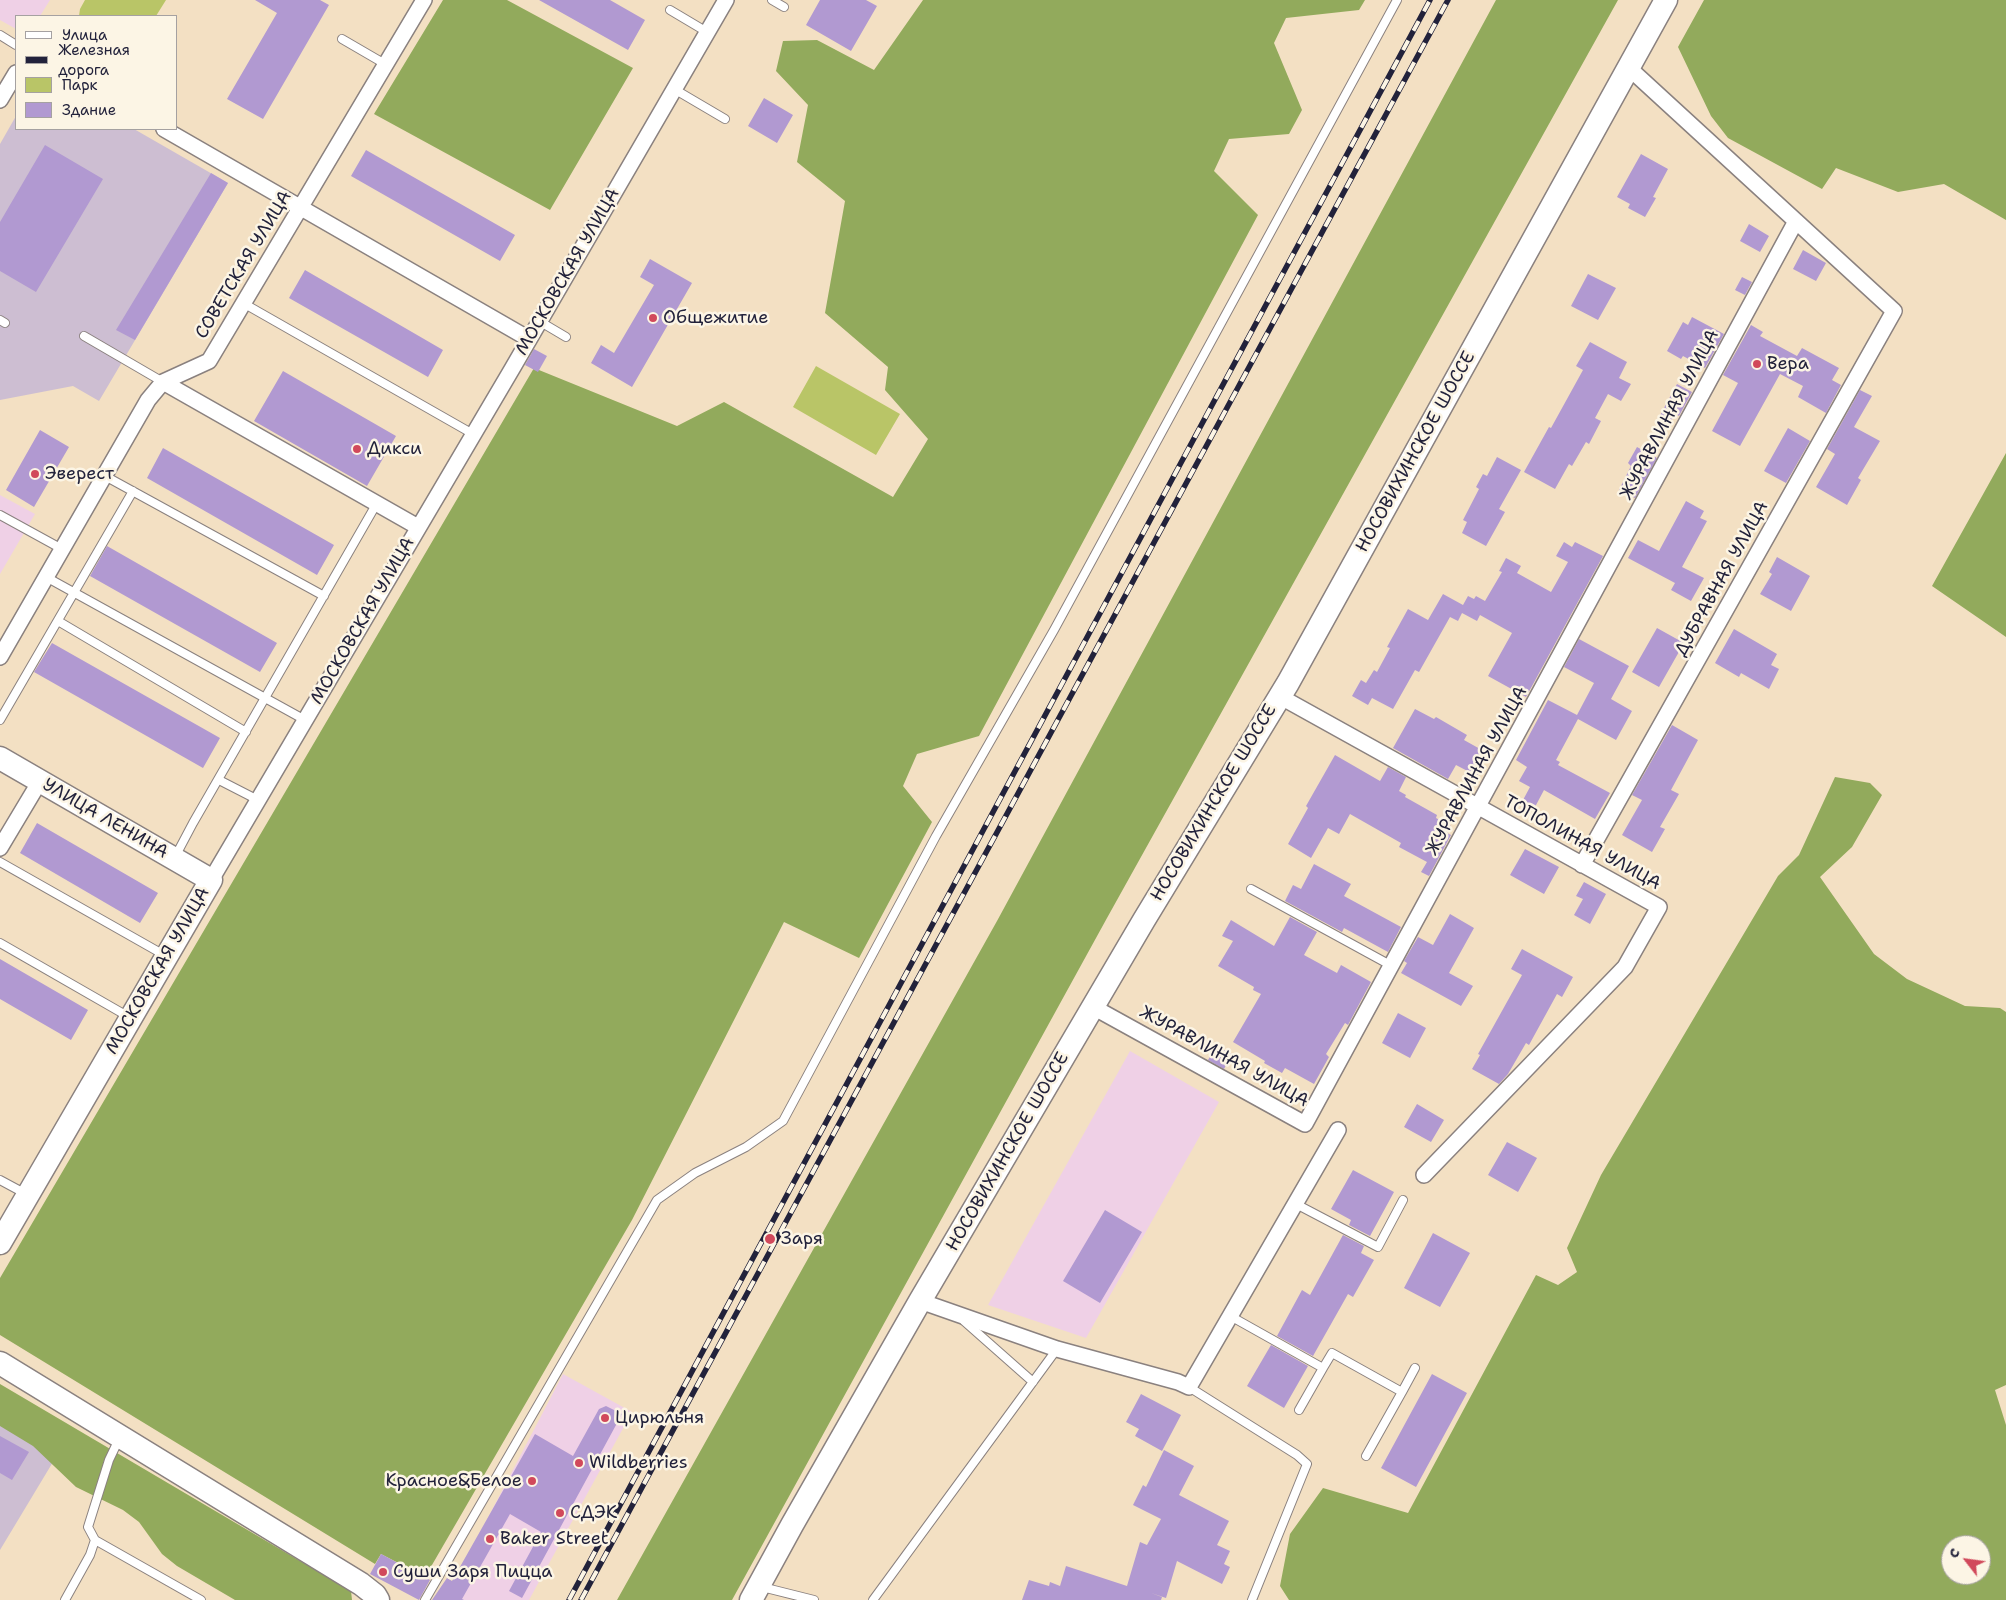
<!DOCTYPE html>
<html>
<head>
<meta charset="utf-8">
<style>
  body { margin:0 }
  #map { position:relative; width:2006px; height:1600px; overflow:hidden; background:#f3e0c3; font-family:"Shantell Sans",sans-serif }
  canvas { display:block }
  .legend { position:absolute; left:15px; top:15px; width:162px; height:115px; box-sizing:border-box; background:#fcf5e5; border:1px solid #a5a1a1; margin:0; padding:6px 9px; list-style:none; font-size:15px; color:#22223b }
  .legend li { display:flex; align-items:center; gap:10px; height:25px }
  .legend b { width:25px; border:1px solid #a5a1a1 }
  .north { position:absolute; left:1941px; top:1535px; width:50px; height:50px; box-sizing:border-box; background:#fcf5e5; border:1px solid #a5a1a1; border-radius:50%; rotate:300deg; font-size:14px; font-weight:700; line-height:20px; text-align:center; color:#22223b }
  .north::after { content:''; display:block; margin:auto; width:18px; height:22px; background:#d1495b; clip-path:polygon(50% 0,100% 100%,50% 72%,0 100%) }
</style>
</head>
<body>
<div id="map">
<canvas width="2006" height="1600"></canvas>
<ul class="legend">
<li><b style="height:6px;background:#fff"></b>Улица</li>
<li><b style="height:6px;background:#22223b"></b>Железная дорога</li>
<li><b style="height:14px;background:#b9c567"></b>Парк</li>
<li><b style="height:14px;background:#b199d1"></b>Здание</li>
</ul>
<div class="north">С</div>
</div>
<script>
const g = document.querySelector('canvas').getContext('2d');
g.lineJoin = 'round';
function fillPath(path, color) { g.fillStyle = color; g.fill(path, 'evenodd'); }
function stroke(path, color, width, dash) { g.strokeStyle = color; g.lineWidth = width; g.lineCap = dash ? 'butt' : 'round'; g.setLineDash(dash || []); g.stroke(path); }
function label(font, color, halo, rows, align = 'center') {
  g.font = font + ' "Shantell Sans",sans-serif'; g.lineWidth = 5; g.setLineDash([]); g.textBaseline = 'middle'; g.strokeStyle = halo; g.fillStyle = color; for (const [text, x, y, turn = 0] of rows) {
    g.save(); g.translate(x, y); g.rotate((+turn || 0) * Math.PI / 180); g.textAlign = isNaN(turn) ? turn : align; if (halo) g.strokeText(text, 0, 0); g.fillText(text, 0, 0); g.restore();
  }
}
fillPath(new Path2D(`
  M0,0H50L40,16H16V29L0,20Z
  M0,495L35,514L0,574Z
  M1130,1051L1219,1102L1086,1338L988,1305Z
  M563,1374L632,1412L529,1600H445Z`), '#efd0e6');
fillPath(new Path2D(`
  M16,116V129H134L228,183L99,401L73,386L0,400V144Z
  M0,1419L59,1452L0,1550Z`), '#cdbed2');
fillPath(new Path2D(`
  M85,0H166L156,16H79L80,9Z
  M816,366L900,414L876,455L793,407Z`), '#b9c567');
fillPath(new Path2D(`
  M443,0H507L633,68L550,210L374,114Z
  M923,0H1365L1359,10L1286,18L1274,43L1302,110L1289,134L1229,139L1214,171L1258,215L979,736L917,754L903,786L932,822L859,958L784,922L632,1220L425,1577L381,1554L375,1564L0,1335V1278L534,368L677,426L724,402L893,497L928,439L885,390L888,367L825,313L845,201L797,162L808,105L776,71L783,41L817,40L874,70Z
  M1496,0H1618L1107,918L732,1600H617L997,921Z
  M1704,0H2006V220L1944,184L1898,192L1836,168L1822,189L1728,138L1711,116L1678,47Z
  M2006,453V637L1932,586Z
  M1835,777L1870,783L1882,795L1852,847L1820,877L1874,954L1907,979L1965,1006L2000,1008L2006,1012V1385L1995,1390L2006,1425V1600H1289L1280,1586L1290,1534L1323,1488L1408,1513L1536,1275L1558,1285L1577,1272L1567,1248L1601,1175L1778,876L1799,855ZM1951,1545H1981V1575H1951Z
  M0,1384L351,1591L352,1600H235L177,1566L162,1554L139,1522L123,1510L76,1487L33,1446L0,1426Z`), '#92aa5c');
fillPath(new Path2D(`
  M255,0H320L329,5L263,119L227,99L277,13Z
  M539,0H610L645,20L628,50Z
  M820,0H866L877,6L851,51L806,25Z
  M764,98L793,115L777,143L748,126Z
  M45,145L103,179L36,292L0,271V222Z
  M366,150L515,235L500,261L351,176Z
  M1641,154L1668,169L1653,197L1656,198L1645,217L1628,208L1630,204L1617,197Z
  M211,173L228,183L135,340L116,330Z
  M1749,224L1769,236L1760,252L1740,241Z
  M1803,250L1826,263L1816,281L1793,269Z
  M650,259L692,283L632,387L591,363L601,345L614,353L654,285L640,277Z
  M305,270L443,350L428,377L289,298Z
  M1588,274L1616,288L1598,320L1571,306Z
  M1742,277L1752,282L1745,295L1735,290Z
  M1692,317L1724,334L1705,368L1683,356L1681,359L1667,351L1683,322L1688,325Z
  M1751,325L1763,332L1760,336L1797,356L1802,348L1839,368L1832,380L1841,385L1826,413L1798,397L1803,386L1780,374L1740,446L1712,431L1738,383L1723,375Z
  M1590,342L1627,362L1619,378L1631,384L1621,401L1608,394L1595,418L1601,421L1589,444L1586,442L1572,466L1569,464L1555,489L1524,472L1549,427L1551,428L1583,370L1576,366Z
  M534,349L547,356L538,372L525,365Z
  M283,371L396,436L367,486L254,421Z
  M1677,384L1692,392L1679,416L1675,414L1669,425L1658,419Z
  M1860,390L1872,396L1854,427L1880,441L1858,478L1861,480L1847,505L1816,487L1835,454L1827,449Z
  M1788,428L1810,441L1786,483L1764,471Z
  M40,430L69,447L34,507L6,490Z
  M1637,447L1657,458L1635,498L1619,490L1631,466L1628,463Z
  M163,448L334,545L317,575L147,478Z
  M1497,457L1521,470L1499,509L1505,512L1486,546L1462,533L1467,522L1463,520L1479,489L1476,487L1483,474L1487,476Z
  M1686,501L1704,511L1700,518L1707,521L1682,567L1704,578L1691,601L1671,590L1675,583L1628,558L1638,540L1659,551Z
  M1564,542L1572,547L1575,542L1603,556L1526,697L1488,676L1512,633L1480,615L1477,621L1462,613L1458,621L1450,617L1419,672L1415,670L1393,709L1372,698L1368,705L1352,696L1361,680L1366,683L1374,670L1377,672L1390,648L1387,647L1408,609L1428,620L1443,594L1463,605L1468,596L1474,599L1476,596L1485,601L1502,572L1499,571L1506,558L1521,566L1517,573L1551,592L1568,562L1556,556Z
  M107,546L277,643L260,672L90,576Z
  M1777,557L1810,576L1791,611L1760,594L1772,574L1769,572Z
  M1657,628L1684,643L1659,687L1632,672Z
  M1734,629L1777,654L1771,665L1779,669L1769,689L1741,673L1739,677L1715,663Z
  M1579,639L1629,666L1611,699L1632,711L1616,740L1578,719L1556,760L1560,762L1558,765L1610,793L1595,819L1544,790L1535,807L1523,800L1530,787L1519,781L1527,767L1516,760L1548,700L1577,715L1594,683L1564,667Z
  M52,643L220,738L203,768L34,672Z
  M1415,709L1434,719L1436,717L1467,735L1464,740L1489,754L1477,776L1456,765L1448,779L1393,748Z
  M1672,725L1698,740L1671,790L1679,794L1660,827L1665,829L1652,852L1622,835L1642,800L1632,795Z
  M1335,755L1380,781L1388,767L1406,777L1399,791L1406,795L1405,797L1437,815L1436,818L1451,826L1447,833L1451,835L1429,876L1421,872L1427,862L1399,847L1401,843L1350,814L1339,834L1328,828L1311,858L1288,844L1308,808L1306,806Z
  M37,823L158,893L140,923L20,853Z
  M1525,849L1559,867L1544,894L1510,875Z
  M1314,864L1351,884L1344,896L1401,927L1388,952L1344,928L1342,932L1285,901L1293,885L1301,889Z
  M1584,882L1606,894L1590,924L1574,915L1583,899L1576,896Z
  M1450,914L1474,928L1449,973L1473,986L1461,1006L1401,973L1407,963L1404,961L1418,937L1433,945Z
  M1290,917L1317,932L1304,955L1337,973L1341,965L1371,982L1348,1025L1345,1023L1326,1054L1329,1057L1314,1084L1285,1068L1282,1073L1264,1063L1265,1061L1233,1042L1261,994L1253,990L1254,987L1218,966L1233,941L1222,936L1231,920L1274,946Z
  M1522,949L1573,977L1562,997L1557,994L1529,1045L1526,1043L1508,1074L1499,1084L1472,1069L1480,1055L1478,1054L1522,975L1511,969Z
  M0,959L88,1010L71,1040L0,999Z
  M1398,1013L1426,1028L1410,1058L1382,1043Z
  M1216,1046L1232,1054L1224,1069L1208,1060Z
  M1417,1104L1444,1120L1431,1142L1404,1127Z
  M1507,1142L1537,1158L1518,1192L1488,1175Z
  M1353,1170L1394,1192L1370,1236L1349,1225L1351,1220L1331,1209Z
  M1105,1210L1142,1232L1100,1303L1063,1281Z
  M1433,1233L1470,1253L1440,1307L1404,1288Z
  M1343,1235L1364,1246L1361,1253L1374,1260L1353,1297L1348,1294L1313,1356L1277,1336L1302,1290L1310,1295Z
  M1271,1345L1308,1366L1284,1408L1247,1386Z
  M1432,1374L1467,1393L1416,1487L1381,1468Z
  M1141,1394L1181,1415L1162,1451L1135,1436L1139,1429L1126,1422Z
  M606,1406L622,1414L522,1598L509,1591L541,1532L510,1514L462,1599L464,1600H432L447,1578L452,1581L535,1434L573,1456L599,1409Z
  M0,1436L29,1452L12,1480L0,1473Z
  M1164,1450L1194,1466L1179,1495L1229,1521L1217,1545L1230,1551L1224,1564L1230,1567L1222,1584L1177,1561L1166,1598L1151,1593L1162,1597L1161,1600H1022L1029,1580L1049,1586L1050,1582L1060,1586L1066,1566L1127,1586L1140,1542L1147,1545L1161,1519L1133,1505L1143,1485L1146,1487Z
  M381,1554L430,1580L419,1600L370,1574Z`), '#b199d1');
const lane = new Path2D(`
  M772,0L784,7
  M670,10L707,32
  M0,35L16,45
  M342,39L385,64
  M674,89L725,119
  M243,303L473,434
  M0,320L5,323
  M539,321L566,337
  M84,336L163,382
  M105,476L324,596
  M0,515L62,549
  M46,577L305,720
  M58,621L246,732
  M0,720L133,491
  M219,780L258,800
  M175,857L193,823L377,503
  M0,862L166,956
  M1251,889L1392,966
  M0,943L129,1017
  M0,1180L26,1194
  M1296,1204L1378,1247L1403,1200
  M1232,1317L1323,1368L1332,1353L1402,1392L1366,1456
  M964,1321L1033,1382
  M1189,1387L1297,1455L1307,1464L1252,1600
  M1402,1392L1415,1368
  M1299,1410L1323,1368
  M119,1439L109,1460L88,1527L95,1540L201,1600
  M762,1587L814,1600
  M65,1600L90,1555L95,1540
  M425,1600L657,1200L695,1173L746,1147L783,1121L936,836L1054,630L1397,0
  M873,1600L1057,1349`);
const street = new Path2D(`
  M0,100L16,73
  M164,129L529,339
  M163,382L418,527
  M0,657L148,400L163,382L209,361L424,0
  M1279,696L1659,907L1625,967L1424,1175
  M0,848L40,781
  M1582,865L1894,311L1629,68
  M211,880L512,369L726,0
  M1093,1007L1305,1124L1796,221
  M920,1301L1057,1349L1178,1382L1189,1387L1338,1130`);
const secondary = new Path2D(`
  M0,758L211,880L0,1243
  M0,1363L361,1584L375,1595L378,1600
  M751,1600L792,1525L920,1301L1144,920L1288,683L1666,0`);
stroke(lane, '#8a817f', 10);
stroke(street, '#8a817f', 18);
stroke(secondary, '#8a817f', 25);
stroke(lane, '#fff', 8);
stroke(street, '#fff', 15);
stroke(secondary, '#fff', 22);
const rail = new Path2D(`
  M569,1600L1430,0
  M581,1600L1448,0`);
stroke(rail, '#22223b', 5.5);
stroke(rail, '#fcf5e5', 4, [11]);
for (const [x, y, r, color] of [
  [653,318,5,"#d1495b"],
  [1757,364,5,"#d1495b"],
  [357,449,5,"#d1495b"],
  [35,474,5,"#d1495b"],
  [770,1239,6,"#d1495b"],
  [605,1418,5,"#d1495b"],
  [579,1463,5,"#d1495b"],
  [532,1481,5,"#d1495b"],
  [560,1513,5,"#d1495b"],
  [490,1539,5,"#d1495b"],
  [383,1572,5,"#d1495b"]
]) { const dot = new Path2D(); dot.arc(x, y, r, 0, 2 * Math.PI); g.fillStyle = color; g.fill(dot); stroke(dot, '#fcf5e5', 2); }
label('18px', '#22223b', '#fcf5e5', [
  ["СОВЕТСКАЯ УЛИЦА",244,265,-59],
  ["МОСКОВСКАЯ УЛИЦА",568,272,-60],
  ["ЖУРАВЛИНАЯ УЛИЦА",1670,415,-62],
  ["НОСОВИХИНСКОЕ ШОССЕ",1416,452,-61],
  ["ДУБРАВНАЯ УЛИЦА",1722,579,-61],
  ["МОСКОВСКАЯ УЛИЦА",363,621,-60],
  ["ЖУРАВЛИНАЯ УЛИЦА",1477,771,-61],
  ["НОСОВИХИНСКОЕ ШОССЕ",1214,803,-59],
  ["УЛИЦА ЛЕНИНА",105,819,30],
  ["ТОПОЛИНАЯ УЛИЦА",1582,843,29],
  ["МОСКОВСКАЯ УЛИЦА",158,971,-60],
  ["ЖУРАВЛИНАЯ УЛИЦА",1224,1057,29],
  ["НОСОВИХИНСКОЕ ШОССЕ",1008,1152,-60]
]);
label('18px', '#22223b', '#fcf5e5', [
  ["Общежитие",663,318],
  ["Вера",1767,364],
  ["Дикси",367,449],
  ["Эверест",45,474],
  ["Заря",781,1239],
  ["Цирюльня",615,1418],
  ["Wildberries",589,1463],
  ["Красное&Белое",522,1481,"right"],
  ["СДЭК",570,1513],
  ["Baker Street",500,1539],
  ["Суши Заря Пицца",393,1572]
], 'left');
</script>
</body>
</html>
